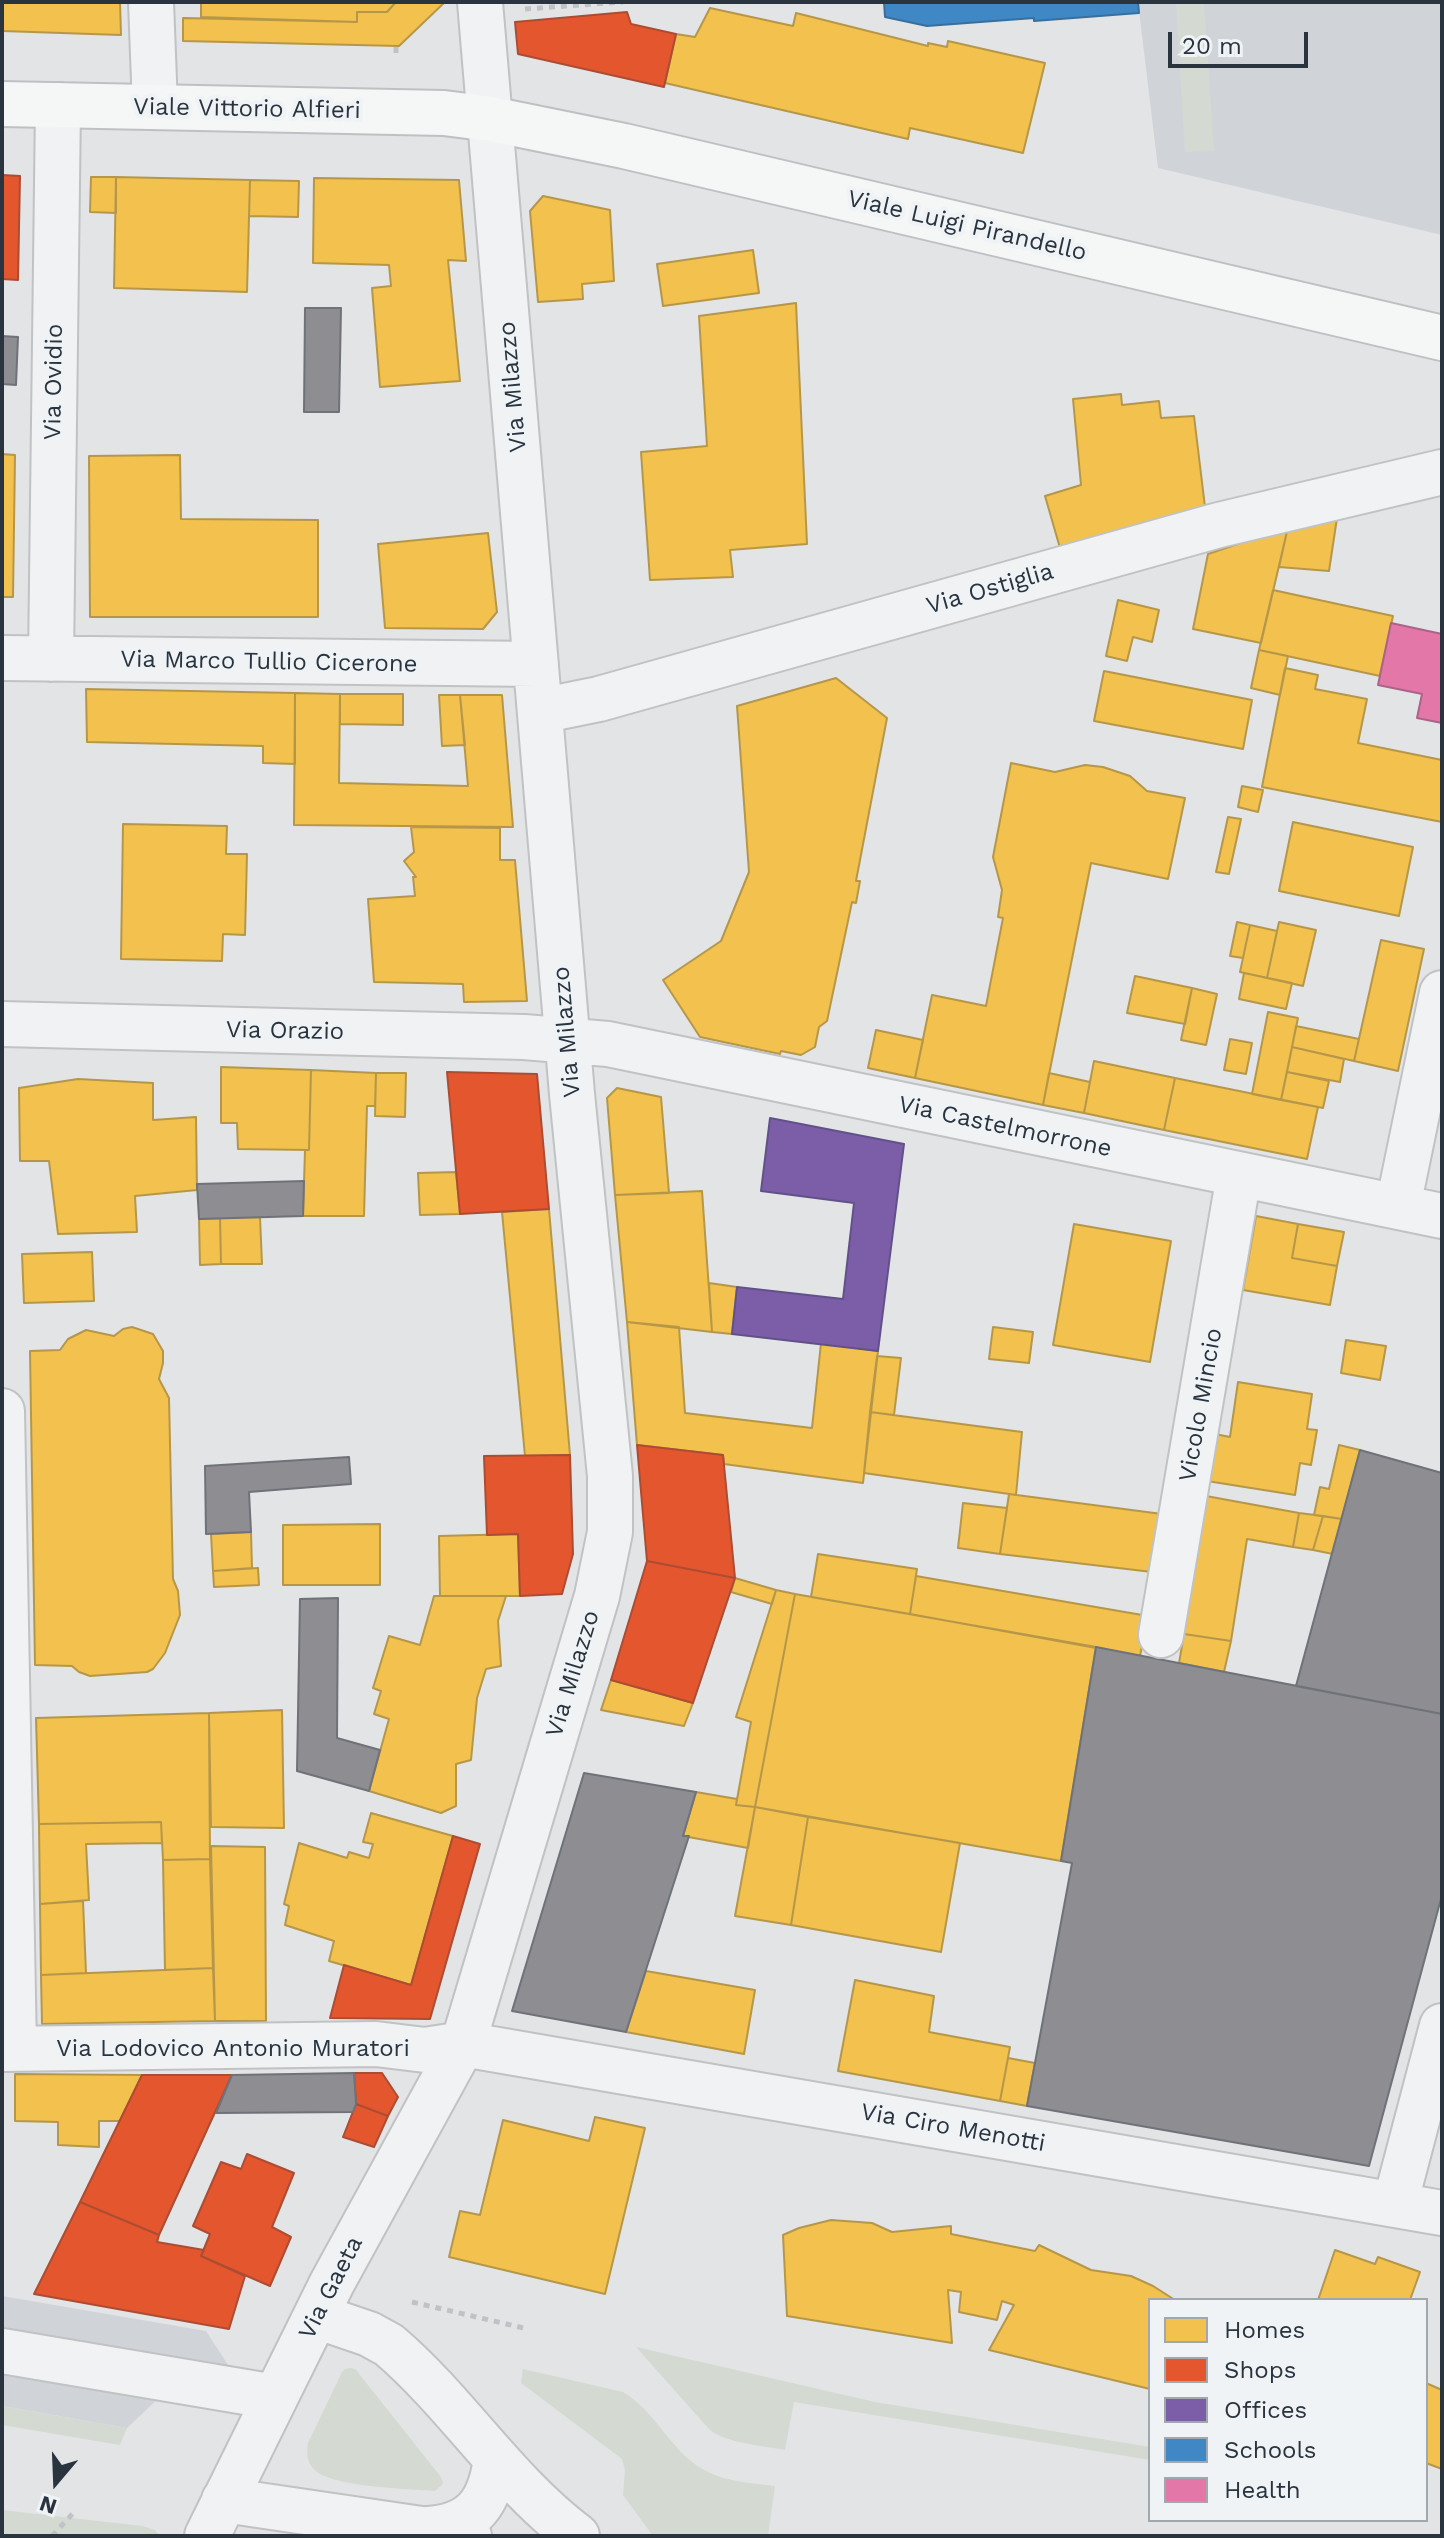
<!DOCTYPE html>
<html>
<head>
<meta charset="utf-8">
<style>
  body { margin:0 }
  #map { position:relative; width:1444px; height:2538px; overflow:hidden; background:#e2e4e6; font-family:"Work Sans",sans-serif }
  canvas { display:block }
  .frame { position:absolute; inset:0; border:4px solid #29343f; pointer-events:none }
  .legend { position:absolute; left:1148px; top:2298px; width:280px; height:224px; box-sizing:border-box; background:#eff3f6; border:2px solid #a0a7ad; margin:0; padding:10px 14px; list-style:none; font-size:24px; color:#29343f }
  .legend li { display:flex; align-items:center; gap:16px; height:40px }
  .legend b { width:40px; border:2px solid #a0a7ad }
  .north { position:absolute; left:16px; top:2442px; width:80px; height:80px; -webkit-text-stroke:6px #eff3f6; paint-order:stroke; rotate:199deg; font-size:22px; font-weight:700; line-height:32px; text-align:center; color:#29343f }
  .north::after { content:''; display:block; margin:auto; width:28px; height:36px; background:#29343f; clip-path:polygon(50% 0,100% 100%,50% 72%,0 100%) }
  .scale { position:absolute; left:1168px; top:32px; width:140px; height:36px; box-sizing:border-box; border:4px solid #29343f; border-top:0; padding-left:10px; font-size:24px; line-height:28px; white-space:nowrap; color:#29343f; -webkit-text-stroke:6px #eff3f6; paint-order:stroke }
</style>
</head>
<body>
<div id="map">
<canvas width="1444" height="2538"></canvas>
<div class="frame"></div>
<ul class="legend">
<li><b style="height:22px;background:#f2c14e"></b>Homes</li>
<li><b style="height:22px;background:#e4572e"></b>Shops</li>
<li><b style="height:22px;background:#7b5ea7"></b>Offices</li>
<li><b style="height:22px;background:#3f88c5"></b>Schools</li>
<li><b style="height:22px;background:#e377a8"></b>Health</li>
</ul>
<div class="north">N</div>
<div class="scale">20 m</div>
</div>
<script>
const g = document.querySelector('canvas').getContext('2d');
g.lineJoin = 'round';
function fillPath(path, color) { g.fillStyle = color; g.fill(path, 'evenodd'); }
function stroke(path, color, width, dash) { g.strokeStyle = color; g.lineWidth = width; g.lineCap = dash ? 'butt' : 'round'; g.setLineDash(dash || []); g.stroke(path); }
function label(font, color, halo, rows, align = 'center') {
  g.font = font + ' "Work Sans",sans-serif'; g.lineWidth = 8; g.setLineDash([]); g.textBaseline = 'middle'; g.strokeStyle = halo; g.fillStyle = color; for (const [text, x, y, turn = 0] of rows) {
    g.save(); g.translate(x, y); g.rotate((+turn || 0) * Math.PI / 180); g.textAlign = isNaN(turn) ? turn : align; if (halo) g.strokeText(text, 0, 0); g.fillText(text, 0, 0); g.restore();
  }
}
fillPath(new Path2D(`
  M1138,2H1442V235L1158,168Z
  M2,2296L206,2331L230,2368L196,2363L127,2428L2,2406Z`), '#d0d4d9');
fillPath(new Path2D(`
  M1176,2H1204L1214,151L1185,152Z
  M636,2347L875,2402L1150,2447V2460L794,2402L785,2450C765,2446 724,2443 709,2429Z
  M352,2368L356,2370L441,2477L443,2484L435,2491C408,2489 334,2487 316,2471C307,2464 306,2454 308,2443L342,2372L345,2369Z
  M523,2369L623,2392C657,2412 672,2455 708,2472C728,2482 753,2483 775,2486L768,2536H653L623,2495L625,2470L622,2459L521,2383Z
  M2,2406L127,2428L120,2445L2,2425Z
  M2,2510L142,2526L155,2530L160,2536H2Z`), '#d4dad2');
const homes = new Path2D(`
  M2,2H120L121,35L2,31Z
  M201,2H396L387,12H357V22L201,17Z
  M396,2H445L399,46L183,41V18L357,22V12H387Z
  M710,8L793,26L796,13L928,46V43L947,47L948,41L1045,63L1023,153L910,128L908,139L665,83L676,34L695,37Z
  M91,177H116V213L90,212Z
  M116,177L250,180L247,292L114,288Z
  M314,178L459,180L466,261L448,260L460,381L380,387L372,288L391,286L389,265L313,263Z
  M250,180L299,181L298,217L249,216Z
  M543,196L610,210L614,281L582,284L583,299L538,302L530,211Z
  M753,250L759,293L663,306L657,264Z
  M796,303L807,544L730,550L733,577L650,580L641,452L707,446L699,316Z
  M1121,394L1122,405L1159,401L1161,418L1194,416L1205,507L1060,548L1045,496L1081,485L1073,399Z
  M2,454L15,455L13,597H2Z
  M180,455L181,519L318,520V617H90L89,456Z
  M1337,518L1329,571L1279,567L1288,527Z
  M1288,527L1261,643L1193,629L1208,554Z
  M488,533L497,612L483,629L385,628L378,544Z
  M1273,590L1393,616L1380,676L1259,650Z
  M1118,600L1159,610L1152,642L1133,637L1127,661L1106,656Z
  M1259,650L1288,656L1280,695L1251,688Z
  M1285,668L1318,675L1315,689L1367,699L1358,743L1442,760V822L1262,787Z
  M1104,671L1252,700L1243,749L1094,721Z
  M836,678L887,718L856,881H860L856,903L852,902L827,1021L819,1027L815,1047L801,1055L781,1051L780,1054L700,1037L663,980L721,941L749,872L737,706Z
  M86,689L295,693V764L263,763V746L87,742Z
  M295,693L340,694L339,783L468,786L460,695H502L513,827L294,825Z
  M340,694H403V725L340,724Z
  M439,695H460L465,745L442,746Z
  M1011,763L1055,772L1085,765L1103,767L1130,776L1147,791L1185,798L1168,879L1091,863L1043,1105L915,1078L932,995L986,1006L1003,918L998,917L1002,890L993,857Z
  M1242,786L1263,790L1258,812L1238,807Z
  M1228,817L1241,819L1229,874L1216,872Z
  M1293,822L1413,847L1399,916L1279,891Z
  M123,824L227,826L226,854H247L245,935L223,934L222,961L121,959Z
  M411,827L500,828V860H515L527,1001L464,1002L463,984L374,982L368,899L415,896L413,877H416L404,861L414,852Z
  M1237,922L1250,925L1243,958L1230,956Z
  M1279,922L1316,930L1303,986L1267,978Z
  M1250,925L1277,931L1267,978L1240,972Z
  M1381,940L1424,949L1398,1071L1354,1061Z
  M1244,973L1292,983L1286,1009L1239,999Z
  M1135,976L1192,988L1185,1024L1127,1013Z
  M1192,988L1217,994L1206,1045L1181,1040Z
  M1268,1012L1298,1018L1281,1100L1252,1094Z
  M1296,1026L1359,1039L1354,1061L1292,1047Z
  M876,1030L923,1040L915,1078L868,1068Z
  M1230,1039L1252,1043L1246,1074L1224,1070Z
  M1292,1047L1344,1059L1340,1082L1287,1072Z
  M1094,1061L1175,1078L1164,1130L1084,1113Z
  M221,1067L311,1070L309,1150L238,1149L237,1123H221Z
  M311,1070L376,1073L375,1106H367L364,1216H303L305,1150H309Z
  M1287,1072L1329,1081L1323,1108L1281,1100Z
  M376,1073H406L405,1117L375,1116Z
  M1049,1073L1090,1082L1084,1113L1043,1105Z
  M1175,1078L1318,1107L1307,1159L1164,1130Z
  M78,1079L153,1083V1120L196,1117L197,1190L135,1196L137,1232L58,1234L49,1161H20L19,1088Z
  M617,1088L661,1097L669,1193L615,1195L607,1098Z
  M456,1172L460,1214L420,1215L418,1173Z
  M702,1191L712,1332L627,1322L615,1195Z
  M549,1209L570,1455L525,1456L502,1212Z
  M1256,1216L1298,1224L1292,1258L1337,1266L1330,1305L1243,1290Z
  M260,1217L262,1264H221L220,1218Z
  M220,1218L221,1264L200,1265L199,1219Z
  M1074,1224L1171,1241L1150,1362L1053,1345Z
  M1298,1224L1344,1232L1337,1266L1292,1258Z
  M92,1252L94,1301L24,1303L22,1254Z
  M709,1283L737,1287L732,1334L712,1332Z
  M627,1322L679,1327L685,1413L812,1428L821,1343L878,1351L863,1483L724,1464L723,1455L637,1445Z
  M132,1327L153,1334L163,1351V1363L159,1379L169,1398L173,1579L178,1591L180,1615L165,1653L153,1669L147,1672L90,1676L79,1672L72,1666L35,1665L30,1351L60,1350L68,1339L86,1330L114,1336L123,1329Z
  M993,1327L1033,1332L1029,1363L989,1359Z
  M1346,1340L1386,1346L1380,1380L1341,1373Z
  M877,1356L901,1358L894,1415L870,1412Z
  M1238,1382L1312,1394L1307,1429L1317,1430L1311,1465L1300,1463L1295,1495L1207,1481L1215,1434L1230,1437Z
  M870,1412L1022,1432L1016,1495L864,1473Z
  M1339,1445L1360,1450L1342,1519L1314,1515L1320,1487L1329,1489Z
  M1009,1494L1162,1514L1152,1572L1000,1554Z
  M1206,1496L1299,1513L1293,1547L1247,1539L1231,1641L1184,1634Z
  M963,1503L1007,1508L1000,1554L958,1548Z
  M1299,1513L1323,1516L1313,1550L1293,1547Z
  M1323,1516L1342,1519L1333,1554L1313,1550Z
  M380,1524V1585H283V1525Z
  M251,1532L252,1568L213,1571L211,1534Z
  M518,1534L520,1596H440L439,1536Z
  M818,1554L917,1569L910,1614L811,1597Z
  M258,1568L259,1585L214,1587L213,1571Z
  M916,1576L1148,1616L1140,1656L910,1614Z
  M735,1578L776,1590L772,1604L731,1592Z
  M776,1590L795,1594L755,1807L736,1805L751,1722L736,1717Z
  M795,1594L1096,1647L1061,1861L755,1807Z
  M434,1596H506L498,1621L501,1666L486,1669L477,1698L471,1760L456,1764V1806L441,1813L369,1791L389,1719L374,1714L381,1691L373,1688L389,1636L420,1645Z
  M1184,1634L1231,1641L1224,1672L1179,1663Z
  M611,1680L693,1703L684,1726L601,1710Z
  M282,1710L284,1828L211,1827L209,1713Z
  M209,1713L210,1859L163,1860L161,1822L39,1824L36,1718Z
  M696,1792L737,1799L736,1805L755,1807L748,1848L683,1836Z
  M755,1807L808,1817L791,1925L735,1916Z
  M371,1813L453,1836L411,1985L329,1961L334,1941L285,1925L289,1906L284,1904L299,1843L347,1858L349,1852L369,1858L373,1844L363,1842Z
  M808,1817L960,1843L941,1952L791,1925Z
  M161,1822L162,1843L86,1844L89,1900L40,1904L39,1824Z
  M211,1846L265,1847L266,2021H215Z
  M210,1859L213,1968L165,1970L163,1860Z
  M83,1901L86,1973L41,1975L40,1904Z
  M213,1968L215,2021L42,2024L41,1975Z
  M646,1971L755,1990L744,2054L626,2032Z
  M855,1980L934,1996L929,2032L1010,2047L1000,2101L838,2071Z
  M1008,2058L1035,2063L1027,2106L1000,2101Z
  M15,2074L142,2075L120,2121H99V2147L58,2145V2122L15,2121Z
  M595,2117L645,2128L605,2294L449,2257L460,2211L480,2215L503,2120L589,2141Z
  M831,2220L872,2223L892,2232L951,2226V2234L1035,2251L1039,2245L1091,2270L1131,2276L1153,2286L1175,2300H1150V2389L989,2350L1014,2305L1002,2301L997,2320L959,2312L961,2292L948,2290L952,2343L787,2316L783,2235L799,2228Z
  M1335,2250L1375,2264L1378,2257L1420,2272L1410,2300H1318Z
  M1426,2383L1442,2390V2469L1426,2463Z`);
fillPath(homes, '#f2c14e');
stroke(homes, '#b6974a', 2);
const shops = new Path2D(`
  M627,12L631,24L676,34L664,87L518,54L515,22Z
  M2,175L20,176L18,280L2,279Z
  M447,1072L537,1074L549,1209L460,1214Z
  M637,1445L723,1455L735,1578L647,1561Z
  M570,1455L573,1554L562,1594L520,1596L518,1534L487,1535L484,1456Z
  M647,1561L735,1578L693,1703L611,1680Z
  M453,1836L480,1844L430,2019L330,2018L344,1965L411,1985Z
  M354,2073H382L398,2097L388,2116L356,2104Z
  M142,2075H232L159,2235L80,2202Z
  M356,2104L388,2116L374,2147L343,2137Z
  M247,2154L294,2173L272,2227L291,2237L270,2286L201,2256L210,2234L193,2226L221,2162L241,2169Z
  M80,2202L159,2235L157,2242L204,2250L201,2256L245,2276L229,2329L34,2294Z`);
fillPath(shops, '#e4572e');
stroke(shops, '#ac4c33', 2);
const offices = new Path2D(`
  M770,1118L904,1144L878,1351L732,1334L737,1287L843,1299L854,1203L761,1191Z`);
fillPath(offices, '#7b5ea7');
stroke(offices, '#625188', 2);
const schools = new Path2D(`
  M884,2H1138L1139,13L1034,21V18L927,26L885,17Z`);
fillPath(schools, '#3f88c5');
stroke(schools, '#386f9d', 2);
const health = new Path2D(`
  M1391,623L1442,634V723L1417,718L1422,694L1378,685Z`);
fillPath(health, '#e377a8');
stroke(health, '#ab6388', 2);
const industry = new Path2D(`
  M305,308H341L339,412H304Z
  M2,336L18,337L16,385L2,384Z
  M304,1181L303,1216L199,1219L197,1184Z
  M1360,1450L1442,1473V1714L1296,1686Z
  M349,1457L351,1484L249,1492L251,1532L206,1534L205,1466Z
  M338,1598L337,1738L380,1750L369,1791L297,1771L300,1599Z
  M1096,1647L1442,1714V1895L1369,2166L1027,2106L1072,1863L1061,1861Z
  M584,1773L696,1792L683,1836H689L626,2032L512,2011Z
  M354,2073L356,2104L353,2112L216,2113L232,2075Z`);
fillPath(industry, '#8d8d92');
stroke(industry, '#6f7279', 2);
const minor = new Path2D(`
  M151,2L155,107
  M2,658L536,664
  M51,659L58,105
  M540,711L599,699L1219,525L1442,472
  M2,1024L524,1037L608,1044L1442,1216
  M1398,1206L1442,993
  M2,1411L14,2049
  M1161,1635L1239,1175
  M2,2049L376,2044L425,2050L463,2044L1442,2213
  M1395,2204L1442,2026
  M316,2316L369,2334L389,2345C457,2403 505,2482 577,2536
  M2,2351L275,2397
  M224,2500L469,2536
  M428,2529C474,2526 490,2502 496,2459
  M207,2536L332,2283L463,2044L597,1596L610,1532V1476L572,1094L480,2`);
const major = new Path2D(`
  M2,104L444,113L491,119L624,146L1442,338`);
stroke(minor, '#c0c2c4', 48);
stroke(major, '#bec1c4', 48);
stroke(new Path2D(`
  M525,9L623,2
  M396,47V56
  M412,2302L528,2329
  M52,2536L76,2510`), '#c0c3c5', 5, [6, 6]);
stroke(minor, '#f1f2f3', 44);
stroke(major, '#f5f6f6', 44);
label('24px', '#29343f', '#eff3f6', [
  ["Viale Vittorio Alfieri",247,109,1],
  ["Viale Luigi Pirandello",967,226,13],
  ["Via Ovidio",54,382,-89],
  ["Via Milazzo",513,387,-95],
  ["Via Ostiglia",990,589,-16],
  ["Via Marco Tullio Cicerone",269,662,1],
  ["Via Orazio",285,1031,1],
  ["Via Milazzo",567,1032,-95],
  ["Via Castelmorrone",1005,1127,12],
  ["Vicolo Mincio",1201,1405,-80],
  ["Via Milazzo",573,1674,-73],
  ["Via Lodovico Antonio Muratori",233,2049],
  ["Via Ciro Menotti",953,2128,10],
  ["Via Gaeta",331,2288,-63]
]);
</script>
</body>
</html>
